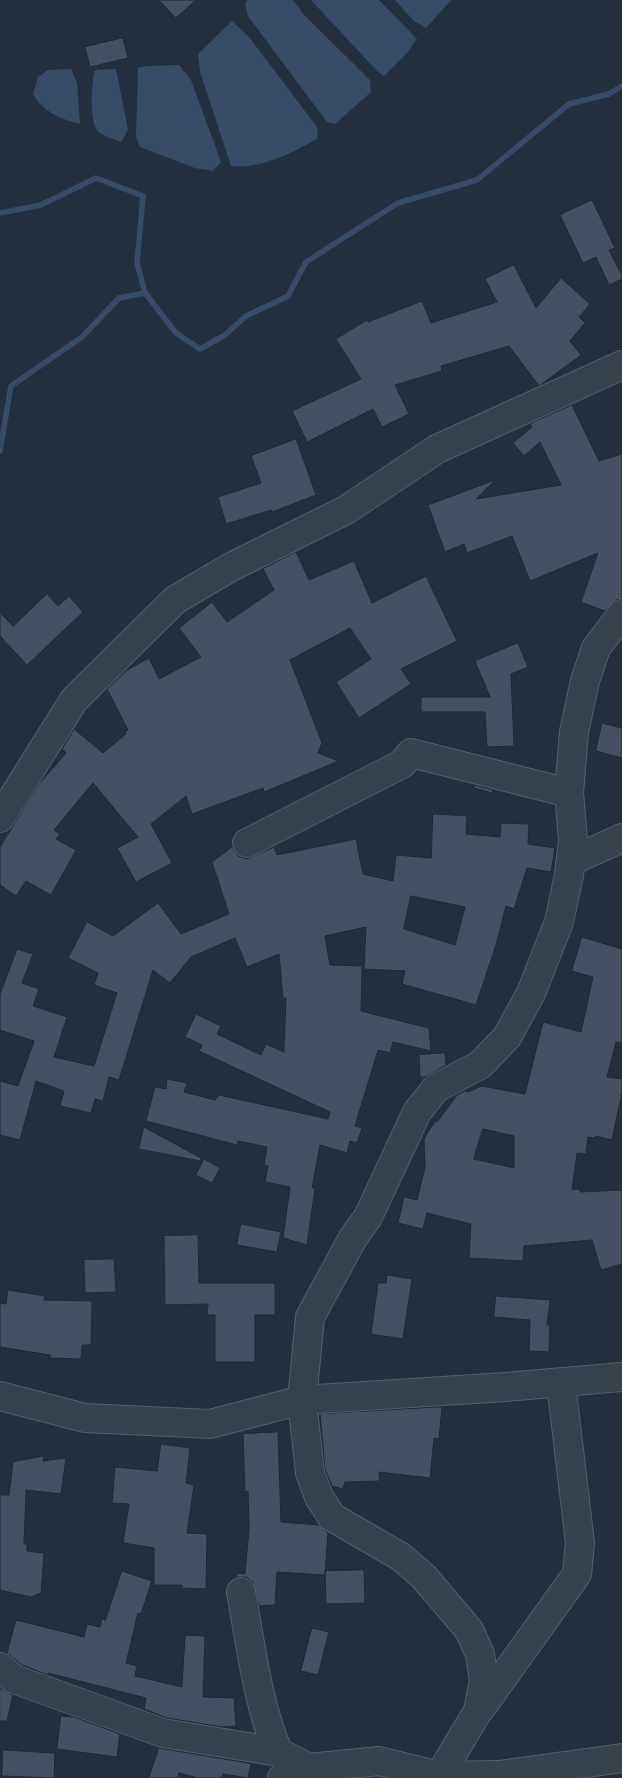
<!DOCTYPE html>
<html>
<head>
<meta charset="utf-8">
<style>
  body { margin:0 }
  canvas { display:block; background:#242f3e }
</style>
</head>
<body>
<canvas width="622" height="1778"></canvas>
<script>
const g = document.querySelector('canvas').getContext('2d');
g.lineJoin = 'round';
function fillPath(path, color) { g.fillStyle = color; g.fill(path, 'evenodd'); }
function stroke(path, color, width, dash) { g.strokeStyle = color; g.lineWidth = width; g.lineCap = dash ? 'butt' : 'round'; g.setLineDash(dash || []); g.stroke(path); }
fillPath(new Path2D(`
  M248,0H293L305,16L370,80L371,92L335,124L327,122L248,16L245,4Z
  M311,0H379L417,39L407,53L384,76L377,71Z
  M395,0H451L426,28L414,21Z
  M232,21L249,37L317,127L318,138C293,153 261,169 231,166L200,72L198,54Z
  M179,65L191,80L221,162L213,171L195,168L140,147L136,137L138,68L147,66Z
  M71,69L77,83L80,124C61,119 43,112 33,94L38,77L48,70Z
  M116,69L128,130L121,142C115,139 105,137 99,132C89,125 91,82 95,70Z`), '#394c67');
stroke(new Path2D(`
  M0,213L41,205L96,178L143,196L137,263L145,293
  M0,451L11,386L82,337L119,298L145,293L176,333L200,349L225,335L246,316L288,296L306,262L398,203L477,180L569,104L609,94L622,86`), '#394c67', 5.5);
const building = new Path2D(`
  M159,0H196L176,18Z
  M123,38L128,58L90,67L85,47Z
  M592,200L615,248L609,250L622,276V279L609,285L596,257L583,263L560,215Z
  M514,265L536,308L561,278L590,304L579,317L585,323L570,341L581,355L539,386L509,346L441,366L442,371L395,385L409,414L382,427L373,409L307,442L292,411L361,379L336,339L367,320L368,322L422,301L431,323L497,302L485,279Z
  M572,405L599,461L622,454V599L616,600L605,611L581,602L598,553L530,581L512,536L467,553L464,544L445,552L428,505L495,480L476,499L561,485L540,442L524,456L513,443L532,427L530,424Z
  M296,439L316,495L272,512L271,510L226,524L218,497L261,483L251,456Z
  M296,552L309,580L354,561L372,603L426,576L457,641L401,669L411,684L359,718L336,682L371,659L350,628L290,660L322,743L318,753L339,761L264,792L263,788L192,814L186,796L151,824L172,863L136,882L117,848L138,837L93,783L54,830L60,834L56,839L76,850L51,895L26,881L16,896L0,885V847L39,784L66,753L62,749L74,729L103,753L126,734L125,732L128,730L107,689L127,670L149,658L159,679L201,657L179,628L212,602L227,622L274,590L263,569Z
  M47,594L58,606L69,596L83,612L27,665L0,636V613L13,626Z
  M518,643L528,667L511,674L514,746L487,747L485,712H421V697H490L475,661Z
  M602,723L622,728V758L596,751Z
  M475,785L493,790L492,793L474,788Z
  M433,814L467,816L466,834L500,837L501,823L529,824L528,844L555,848L551,872L527,868L514,909L506,906L496,945L476,1005L402,984L405,971L364,969L366,927L325,936L330,965L362,966L361,1011L429,1028L431,1051L393,1042L390,1053L378,1050L355,1126L362,1128L357,1143L350,1141L347,1153L320,1145L312,1188H315L307,1245L283,1238L290,1187L265,1182L268,1166L264,1165L267,1147L238,1141L237,1145L146,1121L155,1087L166,1089L167,1079L187,1083L184,1092L215,1100L219,1095L328,1119L330,1112L199,1051L202,1045L185,1037L196,1014L221,1026L217,1034L261,1055L266,1044L284,1052L286,998H283L279,954L247,967L235,938L191,957L170,983L153,970L119,1080L109,1077L103,1101L95,1099L91,1113L60,1106L64,1091L36,1081L20,1140L0,1135V1081L18,1086L34,1041L0,1030V994L17,949L33,954L22,983L39,989L33,1006L67,1017L54,1057L94,1066L117,993L94,985L98,973L68,958L87,922L113,936L158,903L181,934L229,914L212,862L232,847L238,856L247,859L274,847L277,855L356,839L363,874L393,881L396,855L431,858ZM411,896L465,907L455,945L404,929Z
  M582,937L622,949V1043L616,1042L607,1077L622,1079V1092L612,1140L596,1136L595,1138L588,1137L586,1154L577,1153L572,1190L580,1189V1192L622,1190V1264L601,1270L592,1240L524,1246L523,1261L469,1258L471,1224L427,1213L423,1229L398,1223L404,1197L417,1200L425,1167L424,1139L435,1121L437,1122L458,1094L465,1091L468,1092L482,1086L525,1094L543,1022L581,1032L593,977L572,971ZM483,1129L514,1136V1168L474,1159Z
  M445,1053L446,1065L425,1077H420L419,1055Z
  M144,1127L201,1158L200,1161L139,1149Z
  M204,1159L220,1168L212,1183L196,1175Z
  M241,1224L281,1232L277,1252L237,1245Z
  M198,1235L199,1283H275V1315H255V1362H215V1315H207L208,1304L165,1305L164,1236Z
  M114,1259L116,1292L85,1293L84,1260Z
  M387,1275L412,1279L403,1339L371,1334L378,1283H386Z
  M8,1290L45,1296L44,1300L92,1301L91,1345H82L81,1359L50,1358V1355L0,1347V1303L6,1304Z
  M496,1296L550,1300L547,1325H550L549,1352L529,1351L530,1320L494,1317Z
  M442,1407L439,1439L434,1438L430,1478L379,1472L380,1481L345,1482L343,1489L332,1486L325,1469L320,1414Z
  M278,1432L281,1522L319,1525L328,1533L325,1575L277,1572L275,1605L259,1606L253,1582L246,1577H236L237,1573L245,1574L249,1529L248,1491L245,1492L243,1434Z
  M161,1444L190,1448L186,1483L194,1485L187,1533L207,1534L206,1589L182,1588V1585H154V1548L123,1543L129,1504L112,1503L115,1467L157,1471Z
  M44,1456L43,1461L66,1458L61,1494L26,1490L24,1544H27V1551L44,1553L41,1593L31,1597L0,1590V1495H9L13,1462Z
  M364,1570L365,1603L326,1604L325,1571Z
  M122,1571L152,1581L141,1614L138,1613L126,1663L137,1666L135,1676L182,1687L185,1635L205,1636L203,1697L234,1698L236,1726L222,1727L167,1718L144,1709L146,1698L48,1673V1675L22,1665L7,1653L16,1620L84,1637L87,1624L100,1627L102,1619L105,1620Z
  M312,1628L329,1632L318,1675L301,1671Z
  M0,1688L13,1695L7,1721H0Z
  M61,1716L74,1717L120,1734L117,1757L57,1749Z
  M159,1748L248,1763L251,1764L248,1778L223,1774L222,1778H198L179,1773L178,1778H149Z
  M3,1750L55,1753L54,1778L2,1776Z`);
fillPath(building, '#455162');
stroke(building, '#1f2835', 1);
const minor = new Path2D(`
  M0,818L74,700L175,600L231,567L346,510L437,449L622,365
  M247,843L402,764L411,753L569,793
  M571,861L622,838
  M0,1396L85,1418L210,1424L302,1400L505,1387L622,1377
  M241,1592C251,1646 257,1701 278,1752
  M0,1667L14,1679L163,1733L278,1752L309,1768
  M481,1708L577,1574L580,1543L561,1383
  M282,1778L309,1768L379,1761L440,1776L499,1775L622,1758
  M438,1778L478,1711L484,1681L480,1654L469,1630L424,1577L401,1557L332,1517L319,1497L310,1473L302,1400L310,1317L353,1238L368,1217L417,1112L436,1088L480,1065L507,1037L531,993L559,922L569,875L573,840L569,793L574,732L585,681L596,648L622,614`);
stroke(minor, '#565f6c', 30);
stroke(minor, '#38414e', 28);
</script>
</body>
</html>
